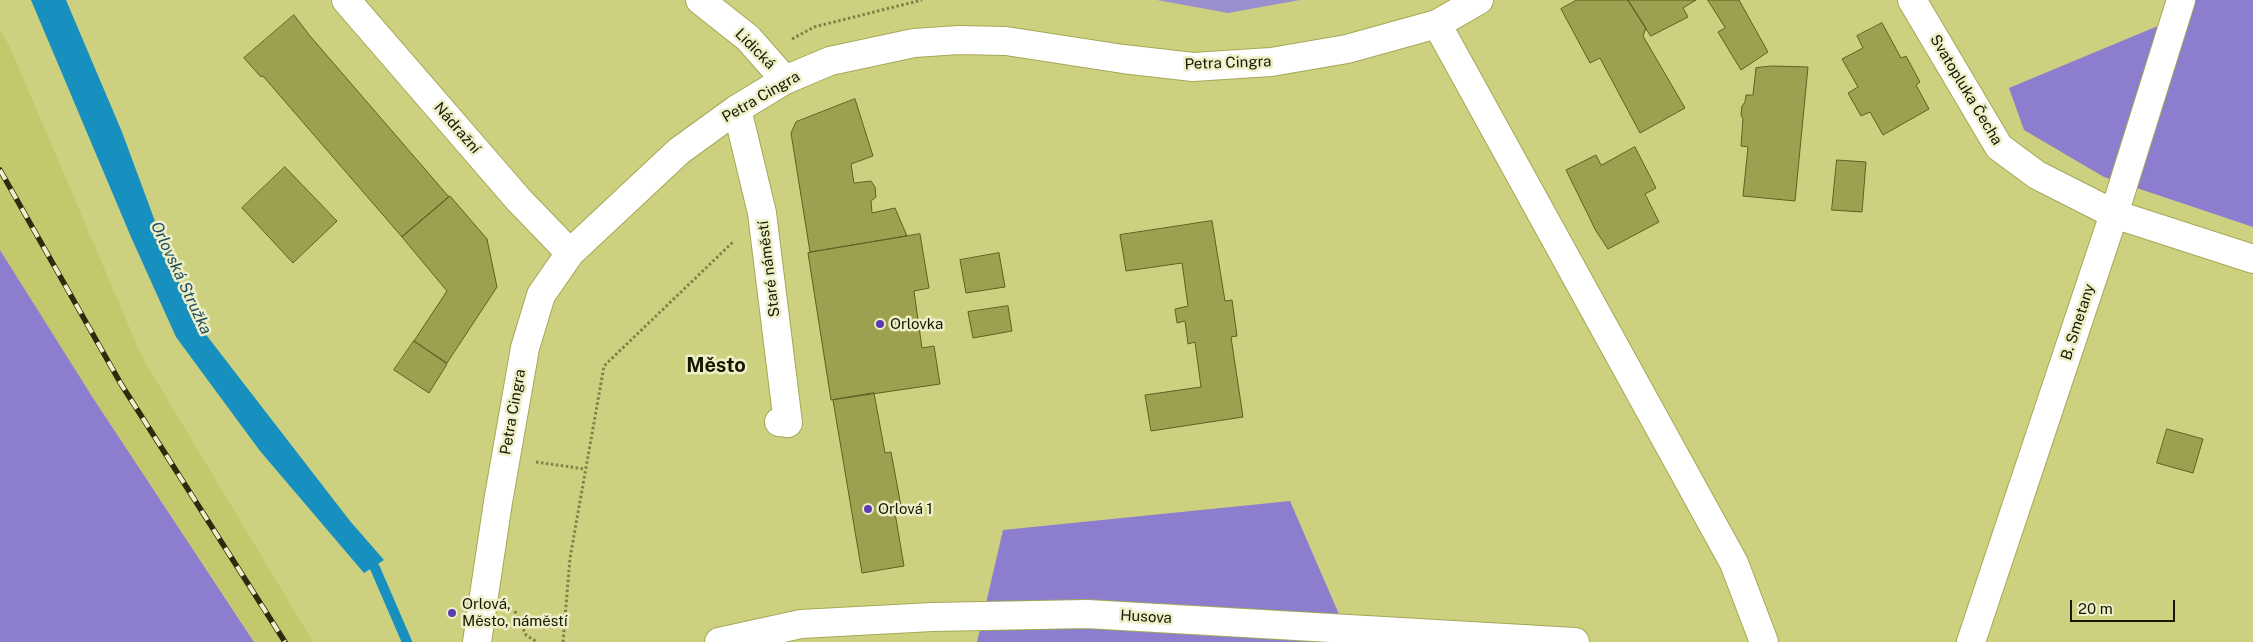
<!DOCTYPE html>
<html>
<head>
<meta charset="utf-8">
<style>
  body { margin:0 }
  #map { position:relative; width:2253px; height:642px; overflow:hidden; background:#cdd17f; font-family:"Public Sans",sans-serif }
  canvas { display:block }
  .scale { position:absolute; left:2070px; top:600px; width:105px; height:22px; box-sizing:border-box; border:2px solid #181801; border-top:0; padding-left:6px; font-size:15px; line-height:18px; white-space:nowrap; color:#181801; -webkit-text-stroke:4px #ecefc7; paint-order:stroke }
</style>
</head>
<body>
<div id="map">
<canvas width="2253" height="642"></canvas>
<div class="scale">20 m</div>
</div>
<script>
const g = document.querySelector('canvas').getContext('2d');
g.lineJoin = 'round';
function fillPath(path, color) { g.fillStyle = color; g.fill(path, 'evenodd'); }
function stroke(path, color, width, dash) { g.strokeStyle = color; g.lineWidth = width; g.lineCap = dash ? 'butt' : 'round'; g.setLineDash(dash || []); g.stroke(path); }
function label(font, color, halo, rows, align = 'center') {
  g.font = font + ' "Public Sans",sans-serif'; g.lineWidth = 5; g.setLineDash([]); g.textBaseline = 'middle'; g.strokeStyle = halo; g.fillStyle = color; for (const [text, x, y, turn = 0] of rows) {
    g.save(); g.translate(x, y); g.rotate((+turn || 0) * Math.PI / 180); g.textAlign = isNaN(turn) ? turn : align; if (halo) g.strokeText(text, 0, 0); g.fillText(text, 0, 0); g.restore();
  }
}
fillPath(new Path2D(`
  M0,31L9,45L142,357L313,642H255L93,398L0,250Z`), '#c3c86c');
fillPath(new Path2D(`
  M1157,0H1300L1228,13Z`), '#9a8fcf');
fillPath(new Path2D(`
  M2189,0H2253V227L2104,177L2024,130L2009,88L2177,18Z
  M0,250L93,398L254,642H0Z
  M1290,501L1351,642H977L1003,530Z`), '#8c7dce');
fillPath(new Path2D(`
  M31,0H66L122,132L166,251L197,323L350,521L384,560L364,573L260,451L176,337L131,237Z`), '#1890bf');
stroke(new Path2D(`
  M366,558L375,568L407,642`), '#1890bf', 10);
const building = new Path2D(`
  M1577,0H1628L1646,28L1643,36L1685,108L1640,133L1600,58L1590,63L1561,9Z
  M1628,0H1696L1683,8L1688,17L1651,36Z
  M1708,0H1739L1768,52L1741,70L1718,32L1725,28Z
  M294,15L310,36L449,197L402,237L263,76L261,77L244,58Z
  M1882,23L1901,58L1906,56L1920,82L1916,85L1929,109L1883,135L1870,112L1861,116L1848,93L1858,87L1842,59L1863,48L1857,36Z
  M1772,66L1808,67L1795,201L1743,196L1748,147L1741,146L1743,119L1741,115L1742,106L1745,102L1746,95H1753L1756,68Z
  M855,99L873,156L851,164L854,183L871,181L875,187L876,197L871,201L872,213L895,208L907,236L810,252L791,133L796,122Z
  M1635,147L1656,188L1645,194L1659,222L1608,249L1596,231L1566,170L1596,155L1601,165Z
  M1837,160L1866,162L1862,212L1832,210Z
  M285,167L337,221L293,263L242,208Z
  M450,196L487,239L497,287L447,363L414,341L447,291L402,237Z
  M1212,221L1225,301L1232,300L1237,336L1231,337L1243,417L1151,431L1145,395L1201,387L1195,342L1188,344L1185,321L1177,323L1175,309L1188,306L1182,263L1126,271L1120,235Z
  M920,234L929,288L914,291L922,348L934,346L940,384L831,400L808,253Z
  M999,253L1005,287L966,293L960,260Z
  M1008,306L1012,331L973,338L968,312Z
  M414,341L447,364L429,393L394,370Z
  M874,393L885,453L891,452L901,506L894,507L904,566L862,573L833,400Z
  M2167,429L2203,439L2193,473L2157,463Z`);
fillPath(building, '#9da04e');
stroke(building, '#5d6021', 1);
const minor = new Path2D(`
  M346,0L518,199L570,253
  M700,0L748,38L785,80
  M1912,0L1999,147L2037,175L2114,214L2253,259
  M1437,24L1734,563L1764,642
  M737,109L762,213L788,423L779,422
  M477,642L498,502L525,348L541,295L570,253L679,151L737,109L785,80L830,61L914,43L959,40L1006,41L1123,59L1193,67L1271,62L1347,49L1437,24L1479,0
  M719,642L801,624L932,617L1087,614L1575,642
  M1971,642L2114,214L2181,0`);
stroke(minor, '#a4a856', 30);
stroke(new Path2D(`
  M792,39L814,27L922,0
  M536,462L585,469
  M515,611L526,635L537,642
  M563,642L570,558L604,366L734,241`), '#7f8149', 3, [2.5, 2.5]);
stroke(minor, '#fff', 28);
const rail = new Path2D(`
  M0,170L121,384L285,642`);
stroke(rail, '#2b2c0e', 5.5);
stroke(rail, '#ecefc7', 4, [11]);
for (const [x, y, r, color] of [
  [880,324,5,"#5d3ab2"],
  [868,509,5,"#5d3ab2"],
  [452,613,5,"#5d3ab2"]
]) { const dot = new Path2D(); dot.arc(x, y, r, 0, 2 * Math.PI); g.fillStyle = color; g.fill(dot); stroke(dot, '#ecefc7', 2); }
label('15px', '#181801', '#ecefc7', [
  ["Lidická",755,49,45],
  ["Petra Cingra",1228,63,-2],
  ["Svatopluka Čecha",1966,90,59],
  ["Petra Cingra",761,97,-30],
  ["Nádražní",457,128,49],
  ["Staré náměstí",769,269,-97],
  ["B. Smetany",2078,322,-72],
  ["Petra Cingra",513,412,-80],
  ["Husova",1146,617,3]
]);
label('15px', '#181801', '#ecefc7', [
  ["Orlovka",890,324],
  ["Orlová 1",878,509],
  ["Orlová,",462,604],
  ["Město, náměstí",462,621]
], 'left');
label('italic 16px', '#204c61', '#ecefc7', [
  ["Orlovská Stružka",181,278,65]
]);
label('bold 20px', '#181801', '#ecefc7', [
  ["Město",716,366]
]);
</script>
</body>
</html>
